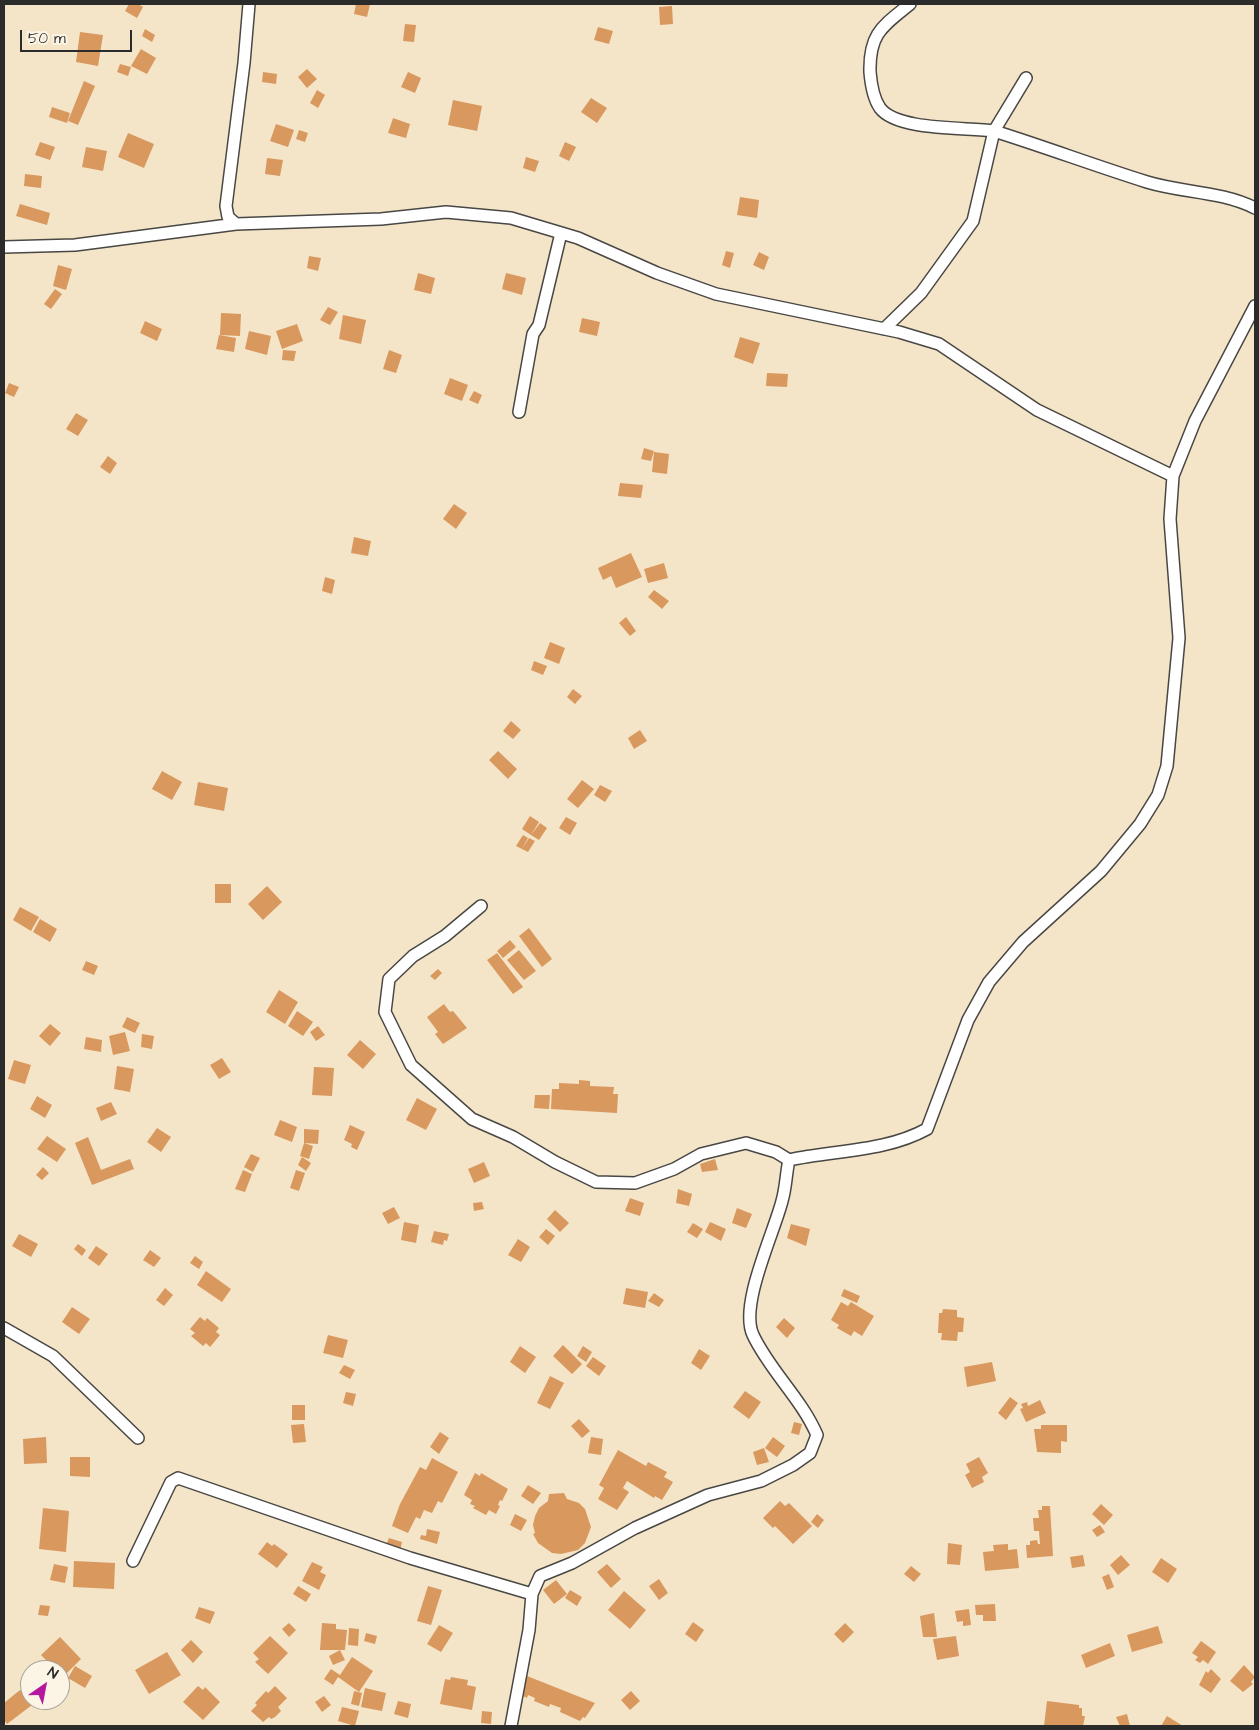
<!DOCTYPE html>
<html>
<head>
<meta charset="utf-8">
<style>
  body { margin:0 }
  #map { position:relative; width:1259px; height:1730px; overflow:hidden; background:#f4e5c9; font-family:"Architects Daughter",sans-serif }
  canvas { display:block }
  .frame { position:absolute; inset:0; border:5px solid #2b2b2b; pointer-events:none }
  .north { position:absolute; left:20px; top:1660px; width:50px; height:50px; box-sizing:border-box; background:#fcf5e5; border:1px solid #a8a49b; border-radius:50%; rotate:33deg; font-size:14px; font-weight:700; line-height:20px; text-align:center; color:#2b2b2b }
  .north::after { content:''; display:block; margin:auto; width:18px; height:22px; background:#b5179e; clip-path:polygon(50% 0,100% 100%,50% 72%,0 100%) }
  .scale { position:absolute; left:20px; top:30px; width:112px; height:22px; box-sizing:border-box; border:2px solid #2b2b2b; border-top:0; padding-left:6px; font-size:15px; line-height:18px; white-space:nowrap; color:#2b2b2b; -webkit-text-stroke:4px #fcf5e5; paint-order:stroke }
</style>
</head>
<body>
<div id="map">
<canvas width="1259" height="1730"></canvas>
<div class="frame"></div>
<div class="north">N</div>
<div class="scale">50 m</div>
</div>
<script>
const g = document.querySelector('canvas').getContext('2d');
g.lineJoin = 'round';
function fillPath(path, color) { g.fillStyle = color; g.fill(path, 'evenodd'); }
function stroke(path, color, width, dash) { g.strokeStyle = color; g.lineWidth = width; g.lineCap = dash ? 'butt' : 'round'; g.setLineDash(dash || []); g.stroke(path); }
fillPath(new Path2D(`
  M129,4H138L143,7L137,18L125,11Z
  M356,4H370L367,17L354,14Z
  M672,6L673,24L660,25L659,7Z
  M405,24L416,25L414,42L403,41Z
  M598,27L613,31L609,44L594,40Z
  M145,29L155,35L152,42L142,36Z
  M80,32L103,35L98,66L76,62Z
  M141,49L156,58L147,74L131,66Z
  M120,64L131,67L128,76L117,72Z
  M307,69L317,79L307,88L298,77Z
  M263,72L277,74L276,84L262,82Z
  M408,72L421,78L415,93L401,87Z
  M84,81L95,86L78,125L68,121Z
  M317,90L325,95L318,108L310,103Z
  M591,98L607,108L597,123L581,112Z
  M453,100L482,106L477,131L448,125Z
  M52,107L70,113L67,123L49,117Z
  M393,118L410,124L406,138L388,133Z
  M276,124L294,130L288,147L270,141Z
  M299,130L308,133L305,142L296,139Z
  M128,133L154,144L144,168L118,157Z
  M40,142L55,147L50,160L35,155Z
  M565,142L576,147L569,161L559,156Z
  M86,147L107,151L103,171L82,167Z
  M526,157L539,161L535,172L523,168Z
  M267,158L283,160L280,176L265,174Z
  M25,174L42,176L41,188L24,186Z
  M740,197L759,200L757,218L737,215Z
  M20,204L50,213L47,225L16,216Z
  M726,251L734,253L730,268L722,265Z
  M759,252L769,257L764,270L753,265Z
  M309,256L321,258L318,271L307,268Z
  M58,265L72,269L66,290L53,286Z
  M418,273L435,278L431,294L414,290Z
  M506,273L526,278L522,295L502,289Z
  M55,289L62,294L51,309L44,304Z
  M328,307L338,312L330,325L320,320Z
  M221,313L241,314L240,336L220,335Z
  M343,315L366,320L361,344L339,339Z
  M582,318L600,322L597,336L579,332Z
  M145,321L162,329L157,341L140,333Z
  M297,324L303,341L282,349L276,331Z
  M249,331L271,336L267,355L245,349Z
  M219,335L236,338L234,352L216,349Z
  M740,337L760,343L753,364L734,357Z
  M283,350L296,351L294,361L282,360Z
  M389,350L402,355L396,373L383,369Z
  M767,373L788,374L787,387L766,386Z
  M450,378L468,385L462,401L444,394Z
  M9,383L19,387L14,397L5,393Z
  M474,391L482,395L478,404L469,400Z
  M76,413L88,420L78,436L66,429Z
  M644,448L654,451L651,461L641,459Z
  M654,452L669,454L667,474L652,472Z
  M108,456L117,463L110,474L100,467Z
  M620,483L643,485L641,498L618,496Z
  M454,504L467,513L456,529L443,519Z
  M354,537L371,541L368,556L351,553Z
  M631,553L642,577L616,588L611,576L603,580L598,568Z
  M664,563L668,578L648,583L644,569Z
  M325,577L335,580L332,594L322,591Z
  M654,590L669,601L662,609L648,597Z
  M626,617L636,631L630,636L619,623Z
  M550,642L565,648L559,664L544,658Z
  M534,661L547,666L543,675L531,670Z
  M573,689L582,696L575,704L567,697Z
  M511,721L521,730L513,739L503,731Z
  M640,730L647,741L634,749L628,738Z
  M498,751L517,769L508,779L489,760Z
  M162,771L182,782L172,800L152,789Z
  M582,780L594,789L578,808L567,799Z
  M198,782L228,788L224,811L194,805Z
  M600,785L612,791L605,802L594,795Z
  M530,816L539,822L531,835L522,829Z
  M566,817L577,823L570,835L559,828Z
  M540,823L547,828L539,840L531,835Z
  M523,835L528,838L522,849L516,846Z
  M529,838L535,841L528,852L522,849Z
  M215,884H231V903H215Z
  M267,886L282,902L263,920L248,904Z
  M20,907L39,917L31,931L13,920Z
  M40,919L57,929L50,942L33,932Z
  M529,928L552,959L542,967L519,936Z
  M510,940L516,947L503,958L497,951Z
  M519,950L536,971L524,980L507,960Z
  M497,953L523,987L513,994L487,960Z
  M86,961L98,966L94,975L82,970Z
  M438,969L442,973L435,980L430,976Z
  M279,990L298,1002L285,1024L266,1012Z
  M444,1004L450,1012L453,1011L467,1028L443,1044L435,1034L438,1032L427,1017Z
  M297,1011L313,1022L303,1036L288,1026Z
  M127,1017L140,1023L135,1033L122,1027Z
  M50,1024L61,1033L50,1046L39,1036Z
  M318,1026L325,1035L316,1041L310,1032Z
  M125,1032L130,1051L113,1055L109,1036Z
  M142,1034L154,1036L152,1049L141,1047Z
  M86,1037L102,1040L101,1052L84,1049Z
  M360,1040L376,1054L363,1069L347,1055Z
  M222,1058L231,1072L219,1079L210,1065Z
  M14,1060L31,1065L25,1084L8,1079Z
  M117,1066L134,1069L130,1092L114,1089Z
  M314,1067L334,1068L332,1096L312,1095Z
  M579,1080L590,1081V1086L614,1087L613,1094H618L617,1113L551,1109L552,1089H559V1083L579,1084Z
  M535,1095H550L549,1109L534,1108Z
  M37,1096L52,1105L45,1118L30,1109Z
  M417,1098L437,1109L426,1130L406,1120Z
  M111,1102L117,1114L101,1121L96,1108Z
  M280,1120L297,1127L292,1142L274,1135Z
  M350,1125L365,1132L357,1150L351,1147L352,1144L344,1140Z
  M157,1128L171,1137L161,1152L147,1142Z
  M304,1129L319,1130L318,1144L304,1143Z
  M47,1136L66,1149L57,1162L37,1149Z
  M88,1137L101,1170L130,1159L134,1169L92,1185L75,1143Z
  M304,1143L313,1146L309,1159L300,1156Z
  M251,1154L260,1158L253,1172L244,1167Z
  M302,1157L311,1163L306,1171L298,1165Z
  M715,1159L718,1170L702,1172L700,1164Z
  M484,1162L490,1176L474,1183L468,1169Z
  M43,1167L49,1173L42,1180L36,1175Z
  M243,1170L252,1174L245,1192L235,1189Z
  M296,1170L305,1173L299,1191L290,1188Z
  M678,1189L692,1194L689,1206L676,1203Z
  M630,1198L644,1203L640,1216L625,1211Z
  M482,1202L484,1209L474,1211L473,1203Z
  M394,1207L400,1218L388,1224L382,1213Z
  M737,1208L752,1214L746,1228L732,1223Z
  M555,1210L569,1223L560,1232L547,1219Z
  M404,1222L419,1225L416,1243L401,1240Z
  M710,1222L726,1229L721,1241L705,1232Z
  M693,1223L703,1229L697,1238L687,1232Z
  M791,1224L810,1229L806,1246L787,1238Z
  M546,1229L555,1236L548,1245L539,1237Z
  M434,1231L449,1234L447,1241L444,1240L443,1245L431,1242Z
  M19,1234L38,1244L31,1257L12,1246Z
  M518,1239L530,1247L521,1262L508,1255Z
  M78,1244L86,1250L82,1256L74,1249Z
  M96,1246L108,1254L99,1266L88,1258Z
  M150,1250L161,1258L154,1267L143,1260Z
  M195,1256L203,1262L199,1269L190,1263Z
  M206,1271L231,1289L222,1302L197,1285Z
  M165,1288L173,1295L164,1306L156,1300Z
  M626,1288L648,1292L645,1308L623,1304Z
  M844,1289L860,1296L857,1303L841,1296Z
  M654,1293L664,1300L659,1307L648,1301Z
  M841,1302L848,1306L851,1302L874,1316L862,1336L854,1331L851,1336L837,1328L839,1325L831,1320Z
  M72,1307L90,1319L79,1334L62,1322Z
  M943,1309L957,1310V1317L964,1318L963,1332H958L957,1341L941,1340L942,1333H938L939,1313H942Z
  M200,1317L205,1321L207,1318L219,1328L216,1332L220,1335L210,1347L206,1343L203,1346L191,1336L195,1333L190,1329Z
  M784,1318L795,1328L787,1338L776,1327Z
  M328,1335L348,1340L343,1358L323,1353Z
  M563,1345L582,1364L572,1374L553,1356Z
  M520,1346L536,1357L525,1373L510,1362Z
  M583,1346L592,1352L586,1362L577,1356Z
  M699,1349L710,1356L701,1370L691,1363Z
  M593,1357L606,1366L599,1376L586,1366Z
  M992,1362L996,1381L967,1387L964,1367Z
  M344,1365L355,1370L350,1379L339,1373Z
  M550,1376L564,1383L550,1409L537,1403Z
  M745,1391L761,1402L749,1419L733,1407Z
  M346,1392L356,1394L353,1406L343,1403Z
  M1010,1397L1018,1403L1006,1420L998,1413Z
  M1040,1400L1046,1413L1026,1422L1020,1409L1023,1408L1021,1404L1027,1402L1028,1406Z
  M292,1405H305V1420H292Z
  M579,1419L590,1431L582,1438L571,1426Z
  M794,1422L802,1424L799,1435L791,1433Z
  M304,1424L306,1442L293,1443L291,1425Z
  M1041,1425H1067V1442L1061,1441V1453L1037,1452L1034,1429H1041Z
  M440,1432L449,1438L439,1454L430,1447Z
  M46,1437L47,1463L24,1464L23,1439Z
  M591,1437L603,1439L601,1455L588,1453Z
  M773,1437L785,1446L777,1457L765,1448Z
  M764,1448L769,1462L757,1465L753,1452Z
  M618,1450L646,1466L648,1462L667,1472L664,1477L673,1482L662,1500L655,1496L654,1498L627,1481L623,1488L629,1492L617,1510L598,1499L604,1488L599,1485Z
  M70,1457H90V1477L70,1476Z
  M979,1457L988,1473L982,1477L984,1482L972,1488L965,1475L970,1472L966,1464Z
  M432,1458L458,1472L442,1503L438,1501L432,1513L424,1510L420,1519L416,1517L408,1533L392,1526L400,1504L420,1467L426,1470Z
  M475,1473L480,1476L481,1473L508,1489L502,1501L500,1500L498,1505L500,1506L496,1514L489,1510L486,1515L473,1508L475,1506L470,1504L472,1500L464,1495Z
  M528,1485L541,1493L533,1504L521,1496Z
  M564,1493L567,1499L579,1503L585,1509L591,1527L585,1543L578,1550L561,1554L552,1553L538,1543L533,1534L535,1533L533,1525L535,1516L539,1508L548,1501L549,1494Z
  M780,1501L785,1506L789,1503L812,1526L793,1544L775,1526L773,1528L763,1518Z
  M1101,1504L1113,1515L1104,1525L1092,1514Z
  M1042,1506H1050L1053,1556L1027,1558L1026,1545H1030V1541L1037,1540L1038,1544H1040L1039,1531H1034L1033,1518H1039L1038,1510H1042Z
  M43,1508L69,1511L66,1552L39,1549Z
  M515,1514L527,1520L521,1531L510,1525Z
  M817,1514L824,1520L818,1528L811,1522Z
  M1100,1525L1105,1532L1097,1537L1092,1530Z
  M427,1529L440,1532L437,1544L420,1539L421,1535L426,1536Z
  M389,1538L402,1542L400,1551L386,1545Z
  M267,1542L272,1546L274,1544L288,1554L277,1568L258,1554Z
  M948,1543L962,1545L960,1565L947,1564Z
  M1008,1544V1550L1017,1549L1019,1568L985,1571L983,1552L994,1551L993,1545Z
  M1083,1555L1085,1566L1072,1568L1070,1557Z
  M1121,1555L1130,1565L1118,1575L1110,1565Z
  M1161,1558L1177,1569L1168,1583L1152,1572Z
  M74,1561L115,1563L114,1589L73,1587Z
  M312,1562L323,1567L320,1572L326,1575L319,1590L302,1581Z
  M54,1564L68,1567L65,1583L50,1580Z
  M607,1564L621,1579L611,1588L597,1572Z
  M911,1566L921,1574L914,1582L904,1574Z
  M1109,1574L1114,1587L1107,1590L1102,1577Z
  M659,1579L668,1593L659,1600L649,1586Z
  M556,1580L567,1594L554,1604L543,1590Z
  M298,1586L311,1594L306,1602L293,1594Z
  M428,1586L442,1590L431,1625L417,1621Z
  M570,1590L582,1597L577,1606L565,1598Z
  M624,1591L646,1610L630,1629L608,1610Z
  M995,1604L996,1621H983V1615H976L975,1605Z
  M40,1605L50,1606L48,1616L38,1615Z
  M199,1607L215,1612L210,1624L195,1618Z
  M969,1609L971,1625L963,1626V1621L957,1622L955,1611Z
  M934,1613L937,1637H923L920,1616Z
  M693,1622L704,1630L696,1642L685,1634Z
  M289,1623L296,1630L289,1637L282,1629Z
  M322,1623L336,1624V1629L347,1630L345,1650H320Z
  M845,1623L854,1632L843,1643L834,1634Z
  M439,1625L453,1633L441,1652L427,1644Z
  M1158,1626L1163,1643L1132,1652L1127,1635Z
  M349,1628L359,1629L358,1646L348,1645Z
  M366,1633L377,1636L375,1644L364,1641Z
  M270,1636L288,1653L268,1674L255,1662L259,1659L253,1653Z
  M956,1636L959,1656L937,1660L933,1639Z
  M60,1637L81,1659L63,1677L60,1670H56L41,1655Z
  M191,1640L203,1652L193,1663L181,1650Z
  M1201,1641L1216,1652L1208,1664L1203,1660L1200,1663L1195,1660L1198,1657L1192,1653Z
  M1110,1643L1115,1656L1086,1668L1081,1655Z
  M340,1650L345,1660L333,1665L329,1656Z
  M167,1652L181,1675L149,1694L135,1670Z
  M352,1657L373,1671L359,1692L338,1677L333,1685L324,1679L331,1669L340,1675Z
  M1244,1665L1255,1677L1251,1682L1253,1684L1243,1692L1230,1681Z
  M75,1666L92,1676L85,1688L68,1678Z
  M1211,1669L1221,1679L1211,1693L1199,1685L1206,1671L1208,1673Z
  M527,1676L595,1703L585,1718L583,1717L580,1721L560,1712L561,1708L550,1704L549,1707L534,1701L535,1698L528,1695L527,1698L519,1694Z
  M451,1677L468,1680L467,1685L476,1687L472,1710L440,1704L445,1679L450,1680Z
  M198,1686L203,1690L205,1687L220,1702L203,1720L183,1702Z
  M275,1686L287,1698L278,1707L281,1711L275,1717L271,1719L269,1717L263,1722L251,1711L257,1705L255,1703L266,1691L268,1693Z
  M365,1688L386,1693L382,1711L361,1707Z
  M20,1690L32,1705L7,1724L4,1720V1703Z
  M354,1691L362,1693L359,1706L351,1704Z
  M631,1691L640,1701L630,1710L621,1700Z
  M324,1696L331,1705L322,1712L315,1702Z
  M398,1701L411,1704L408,1718L394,1714Z
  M1047,1701L1079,1705V1708H1082V1716H1085L1083,1726H1044Z
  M342,1707L359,1711L355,1726L338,1721Z
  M482,1711L492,1712L491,1724L481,1723Z
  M1127,1714L1130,1726H1120L1116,1717Z
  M1167,1716L1183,1726H1161Z`), '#d9985e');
const minor = new Path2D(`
  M249,4L244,63L226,206L228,217L236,224L381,219L446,212L511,218L578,238L657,273L716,294L899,332L939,344L1037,410L1173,476
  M910,4C883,26 869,33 870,72C871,84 873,98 880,108C897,131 966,127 994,131C1045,147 1096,166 1147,182C1183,193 1221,191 1255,208
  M4,247L75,245L236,224
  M884,329L921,293L973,221L994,131L1026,78
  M519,412L533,334L539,325L561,233
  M481,906L445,936L413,956L389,979L385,1012L411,1065L472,1119L513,1137L555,1162L596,1182L635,1183L674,1169L701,1154L746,1143L776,1152L789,1160
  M4,1328L53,1356L138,1438
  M133,1561L171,1482L178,1478L410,1558L532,1594
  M511,1726L529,1630L532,1594L540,1576L572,1563L635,1528L708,1495L761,1481L793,1465L810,1453L817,1435C801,1398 770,1371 753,1335C739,1305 774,1233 782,1201C786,1188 786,1173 789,1160C835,1150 885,1152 927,1129L968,1020L989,982L1023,942L1101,871L1140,824L1158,795L1167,766L1179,638L1170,519L1173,476L1195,421L1255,306`);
stroke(minor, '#494743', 14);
stroke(minor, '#fff', 11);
</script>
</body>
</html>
